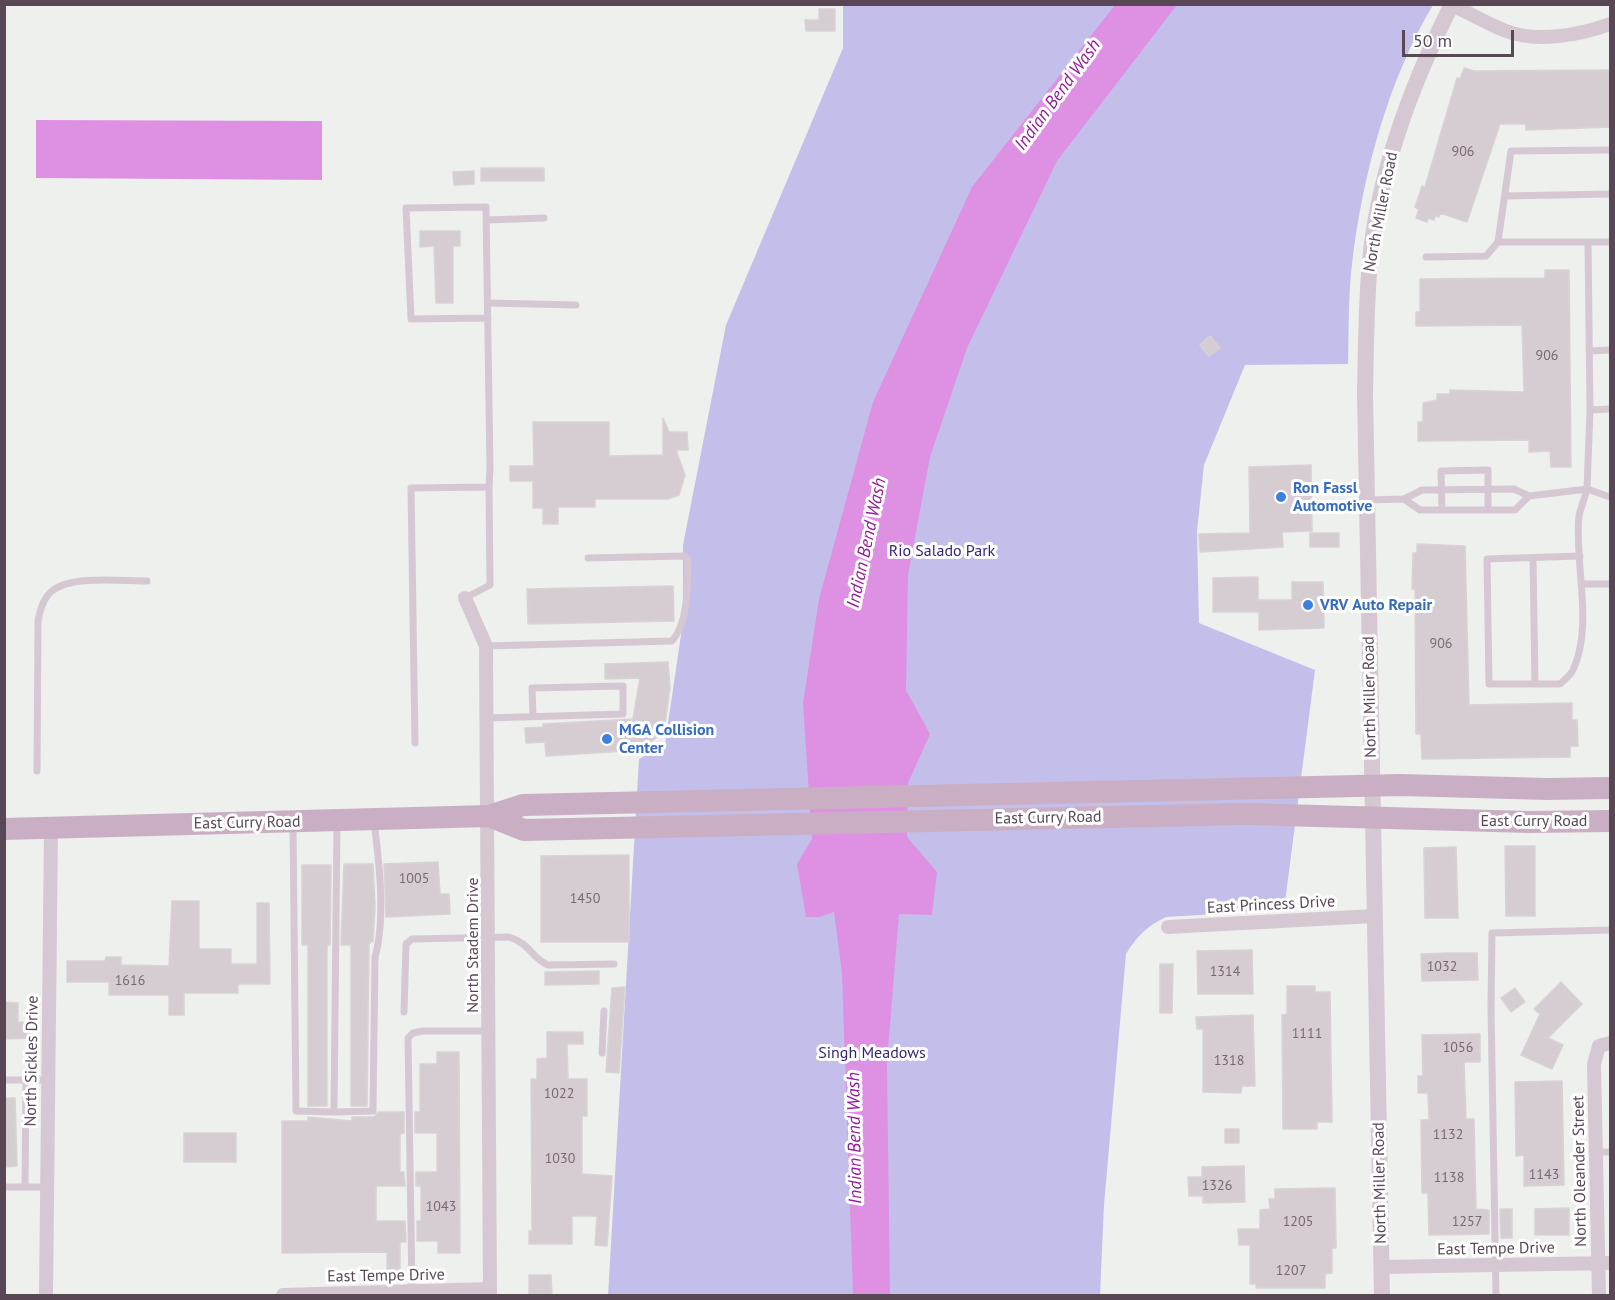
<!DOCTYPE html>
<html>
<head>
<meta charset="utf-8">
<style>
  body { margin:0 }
  #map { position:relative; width:1615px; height:1300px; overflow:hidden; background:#eef0ed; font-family:"PT Sans",sans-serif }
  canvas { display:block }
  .frame { position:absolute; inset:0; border:6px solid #594755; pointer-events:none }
  .scale { position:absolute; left:1402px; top:30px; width:112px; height:27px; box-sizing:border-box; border:3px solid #594755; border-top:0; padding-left:8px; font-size:18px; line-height:21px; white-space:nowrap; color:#594755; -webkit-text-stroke:4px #fff; paint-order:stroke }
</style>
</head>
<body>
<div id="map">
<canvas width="1615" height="1300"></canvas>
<div class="frame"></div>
<div class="scale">50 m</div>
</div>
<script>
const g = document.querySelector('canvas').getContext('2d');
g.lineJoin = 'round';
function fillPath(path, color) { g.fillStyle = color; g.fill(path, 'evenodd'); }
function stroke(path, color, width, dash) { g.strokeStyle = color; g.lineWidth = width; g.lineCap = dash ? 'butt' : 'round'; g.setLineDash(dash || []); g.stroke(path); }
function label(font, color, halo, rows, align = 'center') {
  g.font = font + ' "PT Sans",sans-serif'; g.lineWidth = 6; g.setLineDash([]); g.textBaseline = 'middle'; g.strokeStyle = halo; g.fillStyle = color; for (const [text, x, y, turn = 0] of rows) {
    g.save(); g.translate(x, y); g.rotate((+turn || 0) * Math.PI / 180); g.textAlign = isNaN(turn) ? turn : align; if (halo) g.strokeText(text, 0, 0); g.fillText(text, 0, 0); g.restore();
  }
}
fillPath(new Path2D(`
  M843,5H1433C1388,80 1362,177 1352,264C1348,297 1349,331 1348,364L1245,365L1204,465L1197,531L1199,623L1315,670L1284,910L1166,917C1147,926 1137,936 1126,954L1104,1205L1100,1295L608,1296L639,759L665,744L683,621V545L726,325L843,48Z`), '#c4bfea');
fillPath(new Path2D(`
  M1115,5H1177L1057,161L967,348L930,457L908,575L906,690L930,734L908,783L907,837L937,872L932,915L899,914L887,1062L890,1295H853L842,973L834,912L819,917H806L797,864L812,839L803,704L819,599L873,402L972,187Z
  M36,120L322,121V180L36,178Z`), '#de91e3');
const building = new Path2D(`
  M819,9H835V31H806L805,20H819Z
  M1464,68L1474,71L1611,70V127L1526,130V124H1500L1467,222L1440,213L1439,217L1435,216L1434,220L1428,218L1427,222L1416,218L1419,209L1415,207L1422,186L1425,187L1457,78L1460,79Z
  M481,168H544V181H481Z
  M474,171V184L454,185L453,172Z
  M420,231H460V246H453V303H436L434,246L420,247Z
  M1545,270H1569L1571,467H1551L1550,451L1529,452V440L1418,441V422H1423V403L1437,400V394H1450V390L1524,392L1522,325L1416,326V312H1420V279L1545,278Z
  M1210,336L1220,348L1209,356L1200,345Z
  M663,418L669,432H687L688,450H676L685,475L679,495L668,499H595V507H558V524H543V508H533V481H510V466H534L533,422H609V456L663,455Z
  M1311,465L1312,531L1282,532L1283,547L1200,552L1199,534L1250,533L1249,467Z
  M1310,533H1339V547H1310Z
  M1417,544L1465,546L1469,705L1572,703V720H1577L1578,746H1570V757L1422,759L1421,734H1416L1415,589H1412L1413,553H1417Z
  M1258,577V600H1292V582H1323L1324,628L1259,630V612H1213V578Z
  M673,586L674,621L528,624L527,589Z
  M668,662L670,688L664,731L642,750L546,756L545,742L526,743L525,728L543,727V724L633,719L640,678L605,679V664Z
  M1505,846H1535V916H1506Z
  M1456,847L1458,918H1425L1424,848Z
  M629,855V942H541V856Z
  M438,862L440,894H449L450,914L386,917L384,864Z
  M344,864H373L375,907L373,941L369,944L367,1106H351V945H341Z
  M302,865H331L330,945H327V1106H308V945H302Z
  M172,901H199V949H231V964H257V903H269L270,984H238V993H184V1015H169V995H109V982H67V961H105L106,957H121V965L169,966Z
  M1252,950L1253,994H1198L1197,951Z
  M1449,953H1477L1478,980L1422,981L1421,954Z
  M1160,964H1173L1172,1013H1160Z
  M599,971V984L545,985V972Z
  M1561,982L1582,1004L1548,1038L1563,1045L1552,1069L1521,1055L1540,1014L1534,1009Z
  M1287,986H1315V992H1330L1332,1122H1317V1129H1283L1282,1015L1287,1014Z
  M625,987L619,1073L606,1072L612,988Z
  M1515,988L1525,1002L1511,1012L1501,998Z
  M4,1002L18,1003V1022L31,1023V1038L4,1039Z
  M1253,1015L1255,1086H1242L1241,1093L1203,1092V1029H1197L1196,1017Z
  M547,1032H583V1044H567L568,1079H587V1116H582V1174L612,1176L607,1246L595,1245L597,1216H572V1244H529V1231H532L531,1079H537V1059L547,1058Z
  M1480,1034V1062H1464L1466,1119H1474L1476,1209L1489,1210V1234L1429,1235L1428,1193H1422L1421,1120H1429L1428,1093H1418V1076H1423L1422,1035Z
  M437,1052H459L460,1253H438V1241H417V1221H421V1186H416V1172H437V1133H415V1112H420V1064H437Z
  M1562,1081L1564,1185L1524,1186V1155L1516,1156L1515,1082Z
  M4,1098H15L17,1166L4,1167Z
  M378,1112H404V1133L400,1134V1172H404L405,1186H376V1221H405L406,1242H400V1271H387V1252L282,1253V1121H308V1117L352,1121V1117H374Z
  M1225,1129H1239V1143H1225Z
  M184,1133H236V1162H184Z
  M1244,1166L1245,1202L1203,1203V1196H1189L1188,1177H1202V1167Z
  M1335,1188L1336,1248H1332V1273L1325,1274V1288H1256V1284H1250V1245H1239L1238,1229H1260V1210L1270,1209L1269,1199H1275V1189Z
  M1569,1208V1235H1535V1209Z
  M1500,1209H1512V1238H1501Z
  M529,1275H551L552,1296H529Z`);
fillPath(building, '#d5cdd2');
stroke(building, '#d8d2d6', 1.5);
stroke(new Path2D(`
  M1505,196L1610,194
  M487,220L544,218
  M1498,242L1511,151L1610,150
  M1588,242L1590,410L1610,409
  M1426,257L1486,256L1498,242H1610
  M488,303L576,305
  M488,318L411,319L406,208L486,207V210L490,469L489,487
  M1589,351L1610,350
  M1590,410L1587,489L1610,497
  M1404,499L1420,510H1515L1529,496
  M1368,500L1404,499L1422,490L1514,489L1529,496L1587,489C1585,497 1581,507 1579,516C1574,563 1594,625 1573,670C1571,675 1564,680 1560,684H1489L1487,559L1580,556
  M1442,510L1441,471L1488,470V510
  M1533,558L1535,684
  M1581,584H1610
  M486,646L672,641C689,622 687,585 688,560L685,556L588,558
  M487,718L623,714V686L532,688L533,717
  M415,743L411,488L489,487L490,585L465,598
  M37,771L38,621C40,610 43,598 52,591C72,575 121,581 147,581
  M293,824L296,1111L334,1112L337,823
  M404,1012L406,944L412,939L509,937C531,944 530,957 548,965L614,964
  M602,1053L604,1011
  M4,1080H49
  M334,1112L373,1111L375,957C386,918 379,861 374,821
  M1596,1152H1610
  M4,1187H47
  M25,1187L26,1080
  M412,1291L408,1038L413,1033L423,1031H488
  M1496,1296L1491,1007L1492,933L1610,930`), '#d6c8d3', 7);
stroke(new Path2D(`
  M1452,5C1470,13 1487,24 1506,31C1537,43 1580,35 1610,24
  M465,598L486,646L490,1296
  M1168,927L1375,916
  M1382,1267L1610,1263
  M283,1295L490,1289
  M46,1296L51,828
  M1599,1296L1594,1064L1599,1046L1610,1043`), '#d6c8d3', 14);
stroke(new Path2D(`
  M1382,1296L1365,393C1366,349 1366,305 1370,260C1379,170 1411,85 1452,4`), '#d6c8d3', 16);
stroke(new Path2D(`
  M489,816L524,830L1246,814L1529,822L1610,821
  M4,829L489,816L523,805L1401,785L1547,789L1610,788`), '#caafc4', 22);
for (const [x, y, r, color] of [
  [1281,497,6,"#3f7fe0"],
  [1308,605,6,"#3f7fe0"],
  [607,739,6,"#3f7fe0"]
]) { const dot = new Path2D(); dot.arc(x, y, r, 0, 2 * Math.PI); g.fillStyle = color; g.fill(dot); stroke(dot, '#fff', 2); }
label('14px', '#786874', null, [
  ["906",1463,152],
  ["906",1547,356],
  ["906",1441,644],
  ["1005",414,879],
  ["1450",585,899],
  ["1032",1442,967],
  ["1314",1225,972],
  ["1616",130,981],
  ["1111",1307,1034],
  ["1056",1458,1048],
  ["1318",1229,1061],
  ["1022",559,1094],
  ["1132",1448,1135],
  ["1030",560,1159],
  ["1143",1544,1175],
  ["1138",1449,1178],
  ["1326",1217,1186],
  ["1043",441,1207],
  ["1205",1298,1222],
  ["1257",1467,1222],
  ["1207",1291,1271]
]);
label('16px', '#594755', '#fff', [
  ["North Miller Road",1381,212,-79],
  ["North Miller Road",1370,697,-91],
  ["East Curry Road",1048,818,-1],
  ["East Curry Road",1534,821],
  ["East Curry Road",247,823,-1],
  ["East Princess Drive",1271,905,-3],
  ["North Stadem Drive",473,945,-90],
  ["North Sickles Drive",32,1061,-89],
  ["North Oleander Street",1580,1171,-91],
  ["North Miller Road",1380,1183,-91],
  ["East Tempe Drive",1496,1249,-1],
  ["East Tempe Drive",386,1276,-1]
]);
label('bold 16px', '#366cbe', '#fff', [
  ["Ron Fassl",1293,488],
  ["Automotive",1293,506],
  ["VRV Auto Repair",1320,605],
  ["MGA Collision",619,730],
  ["Center",619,748]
], 'left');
label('16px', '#331f73', '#fff', [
  ["Rio Salado Park",942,551],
  ["Singh Meadows",872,1053]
]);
label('italic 18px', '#921a9a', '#fff', [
  ["Indian Bend Wash",1058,95,-54],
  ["Indian Bend Wash",867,543,-78],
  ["Indian Bend Wash",855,1138,-91]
]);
</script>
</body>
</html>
